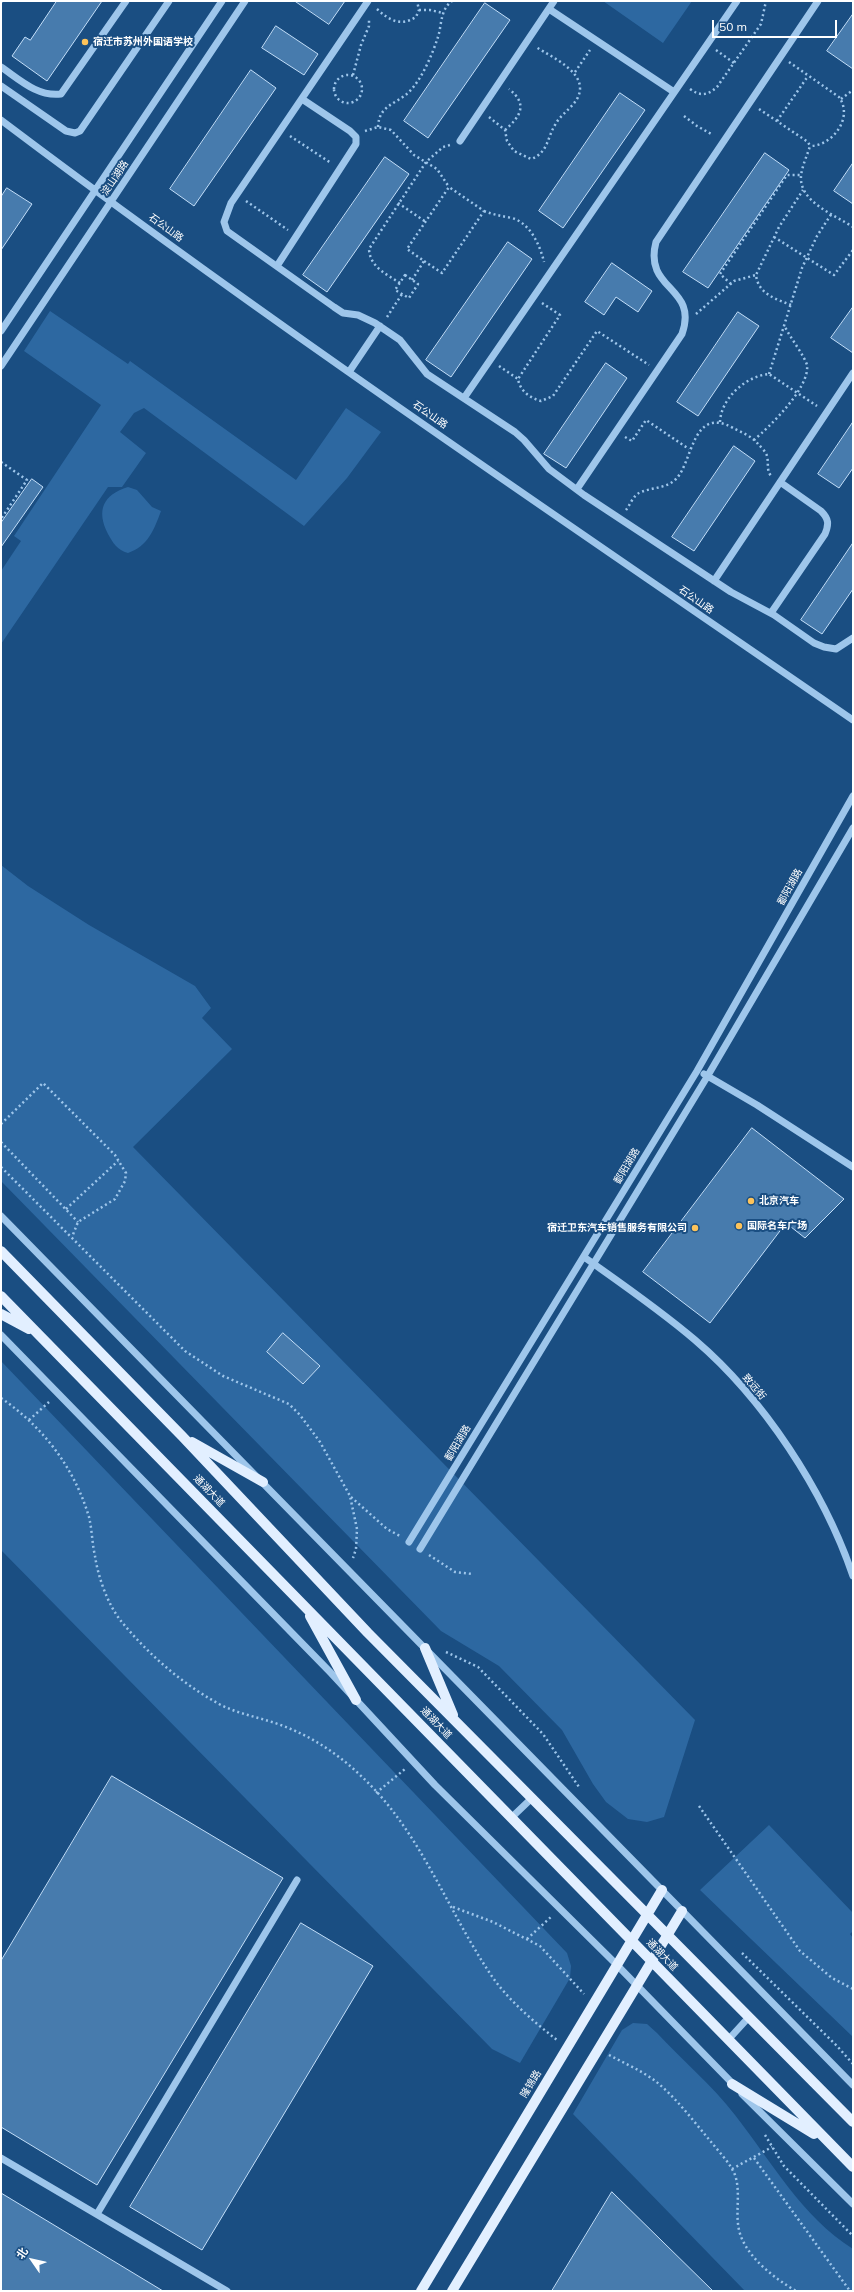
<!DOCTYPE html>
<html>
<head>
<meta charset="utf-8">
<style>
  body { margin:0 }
  #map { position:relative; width:854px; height:2292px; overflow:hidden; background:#1a4e82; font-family:Mulish,"Noto Sans SC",sans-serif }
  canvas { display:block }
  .frame { position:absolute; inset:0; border:2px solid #fff; pointer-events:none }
  .north { position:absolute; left:12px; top:2240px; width:40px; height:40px; -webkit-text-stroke:3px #1a4e82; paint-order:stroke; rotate:304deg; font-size:11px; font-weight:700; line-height:16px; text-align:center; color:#fff }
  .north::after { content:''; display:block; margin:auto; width:14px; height:18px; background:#fff; clip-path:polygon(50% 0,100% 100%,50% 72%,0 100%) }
  .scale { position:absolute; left:712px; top:20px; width:125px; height:18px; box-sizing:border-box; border:2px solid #fff; border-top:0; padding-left:5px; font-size:12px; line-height:14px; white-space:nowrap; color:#fff; -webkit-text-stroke:3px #1a4e82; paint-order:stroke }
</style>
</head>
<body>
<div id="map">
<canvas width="854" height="2292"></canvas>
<div class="frame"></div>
<div class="north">北</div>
<div class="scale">50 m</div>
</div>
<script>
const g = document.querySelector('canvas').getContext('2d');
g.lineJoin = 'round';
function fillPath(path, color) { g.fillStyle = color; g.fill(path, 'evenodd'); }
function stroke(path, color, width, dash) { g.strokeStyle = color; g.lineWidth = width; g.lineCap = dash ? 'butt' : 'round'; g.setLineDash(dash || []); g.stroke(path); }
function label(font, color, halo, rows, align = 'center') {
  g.font = font + ' Mulish,"Noto Sans SC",sans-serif'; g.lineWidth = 4; g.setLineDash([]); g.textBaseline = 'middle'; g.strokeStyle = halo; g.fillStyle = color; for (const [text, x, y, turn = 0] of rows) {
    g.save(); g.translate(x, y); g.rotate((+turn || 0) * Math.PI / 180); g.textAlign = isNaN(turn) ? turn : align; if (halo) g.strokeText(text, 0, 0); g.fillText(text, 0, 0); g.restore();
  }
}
fillPath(new Path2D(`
  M603,1H692L663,43Z
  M50,311L128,364L130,361L296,480L346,408L381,432L347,478L304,526L144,408L134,413L120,432L146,453L122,487H108L1,644V571L21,541L14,536L101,405L24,351Z
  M128,487L137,490L152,507L161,511C154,530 148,546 128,553C117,550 113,543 108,534C96,510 103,495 128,487Z
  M1,865L28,886L89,925L195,986L211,1008L202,1018L232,1049L133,1147L695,1720L664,1817L647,1822L628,1819L606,1802L593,1784L562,1730L499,1666L441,1631L1,1181Z
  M1,1361L567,1953L571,1966L570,1978L520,2063L492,2049L1,1550Z
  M769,1825L853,1913V1931L850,1934L853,1938V2037L700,1890Z
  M633,2023L647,2024L657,2033C682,2060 712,2085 735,2115C772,2162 801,2216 853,2249V2291H745L573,2114L622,2030Z`), '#2d68a1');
const building = new Path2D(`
  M57,1H102L47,81L12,56L25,37L30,40Z
  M295,1H345L329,24Z
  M485,3L510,20L428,138L404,121Z
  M853,14V69L827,51Z
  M276,26L318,54L304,75L262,48Z
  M251,70L276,88L194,206L170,189Z
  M620,93L645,110L563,228L539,211Z
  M765,153L789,170L708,288L683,272Z
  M385,157L409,174L327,292L303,275Z
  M853,163V204L834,191Z
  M7,188L32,204L1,250V197Z
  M508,242L532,259L451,377L426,360Z
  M612,263L652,291L638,312L616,297L604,315L585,302Z
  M853,307V353L831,338Z
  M738,312L759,326L698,416L677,402Z
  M606,363L627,378L566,468L544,454Z
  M853,422V468L839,488L818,474Z
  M734,446L755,461L694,551L672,537Z
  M32,479L43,487L1,547V523Z
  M853,543V589L822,634L801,620Z
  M752,1128L844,1199L805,1238L786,1223L710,1323L643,1272Z
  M283,1333L320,1366L303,1384L267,1352Z
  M112,1776L283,1878L97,2185L1,2127V1961Z
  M301,1923L373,1966L202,2250L130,2207Z
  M612,2192L713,2291H552Z
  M1,2193L163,2291H1Z`);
fillPath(building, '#477bad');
stroke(building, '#c3def8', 1);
stroke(new Path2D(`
  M1,2L2,1
  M377,9C389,20 400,27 416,17L419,10L417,1
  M419,10H430L443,13
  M716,50L734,63
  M789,62L839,97C854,118 832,146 810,146
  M575,72L590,50
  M334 89a14 14 0 1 1 28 0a14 14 0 1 1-28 0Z
  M353,75L361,45L369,26V20
  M690,89C700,96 707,96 717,87L761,24L766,1
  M841,99L853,90
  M759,109L808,142L810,146C807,156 802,166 801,176C799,202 835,215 853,227
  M684,116L697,126L713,135
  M489,117L505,130L507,141L514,151L531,159C548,153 547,138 555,125C560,115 571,109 577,99C591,74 553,58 536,47
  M777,121L808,76
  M378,127C379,105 395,105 409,92C422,79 432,55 438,37C442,24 440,10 452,1
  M505,130C521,116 528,104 509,89
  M365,131L378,127L391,130L414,155L437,169L449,187
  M290,136L331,163
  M246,201L288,230
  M398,203L426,222
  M484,211C494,215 502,216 512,218C530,223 540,245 544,262
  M774,237L834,275L853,250
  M405,275L418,284L409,298L395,290Z
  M412,280L424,261L407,249L449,187L484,211L442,273L424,261
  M400,283C386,274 370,267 369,249L426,162L443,147L450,145
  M731,284L720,274L787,175H801
  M542,303L560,315L518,379C520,391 530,398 541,401L553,396L597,331L649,365
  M791,305C776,299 758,294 756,275L779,227L803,190
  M696,314L734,281L756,275
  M387,317L402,294
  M499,366L518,379
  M769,374L802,268L817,236L832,213
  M720,422C721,398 746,376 769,374L817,406
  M625,437L632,441L646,420L689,449
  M754,440C769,427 810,388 807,365C805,357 790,337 785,327
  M1,462L27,480L1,519
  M626,510C630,505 633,496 639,493C651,487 666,489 676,479C693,462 692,405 733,428C741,432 753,437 758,444C761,447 766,452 767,456C769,464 766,469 771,476
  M1,1124L43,1083L115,1155L126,1173L125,1181L115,1199L78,1222L72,1237
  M1,1142L78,1222
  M1,1167L185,1351L223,1376L289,1404L300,1415L320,1442L350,1496L357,1529L356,1549L353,1558
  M66,1209L118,1161
  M1,1398C43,1427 74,1467 89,1517C92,1529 92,1543 95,1556C98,1577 108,1605 121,1621C148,1654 181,1683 219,1704C238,1714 258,1717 278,1724C309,1735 336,1752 360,1775C420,1830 446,1908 491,1975C508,2000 533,2021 557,2040
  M29,1420L49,1402
  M351,1497L387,1529L400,1536
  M429,1555L455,1572L472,1574
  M446,1652L478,1667L543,1734L579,1787
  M376,1793L405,1769
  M699,1806L800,1951L832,1978L853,1989
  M453,1907L493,1922L540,1946L584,1994
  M527,1939L552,1916
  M742,1953L837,2046L853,2064
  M609,2055C624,2063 640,2070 654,2080C676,2097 694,2122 712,2143C720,2153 730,2163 735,2175C741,2192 735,2212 739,2230C745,2256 774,2278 796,2291
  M765,2135L784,2166L853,2236
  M754,2158L850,2291
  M732,2169L772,2147`), '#9ec6eb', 2.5, [2, 3]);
stroke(new Path2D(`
  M368,1L231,203L224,222L227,231L334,307L343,313L358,315L375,323L400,340L427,374L515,432L524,440L549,469L584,495L731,592L774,615L814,643L824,647L836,649L853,638
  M549,9L674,92
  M1,67C19,79 37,97 61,94L126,1
  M1,86L66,131L75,133L80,131L169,1
  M1,120C278,329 567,523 853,720
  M460,141L554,1
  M277,266L356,144V137L350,131L302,99
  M1,331L222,1
  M1,366L245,1
  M349,372L380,326
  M464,398L737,1
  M577,489L682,334C699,286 643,291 656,242L818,1
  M714,581L853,373
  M771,613L825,534C829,524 829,519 821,511L780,482
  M704,1074L757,1105L853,1167
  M1,1216L853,2085
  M584,1257C622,1284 660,1310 695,1340C764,1399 824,1491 853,1576
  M1,1335L331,1673L435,1785L616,1964L735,2086
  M409,1542L697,1071L853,796
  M420,1549L707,1077L853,828
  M511,1818L532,1798
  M728,2040L749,2017
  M742,2094L853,2204
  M1,2158L227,2291
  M97,2214L297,1880`), '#9ec6eb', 7);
stroke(new Path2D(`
  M1,1251L182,1436L368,1633L853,2122
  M1,1296L853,2167
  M1,1314L29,1329
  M192,1442L263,1482
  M310,1616L356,1700
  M425,1648L453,1715
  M732,2084L814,2134
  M421,2291L662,1890
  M452,2291L682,1911`), '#e2efff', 10);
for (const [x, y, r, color] of [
  [85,42,4,"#fdc35a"],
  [751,1201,4,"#fdc35a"],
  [739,1226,4,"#fdc35a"],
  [695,1228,4,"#fdc35a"]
]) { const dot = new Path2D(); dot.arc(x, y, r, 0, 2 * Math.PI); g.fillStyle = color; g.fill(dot); stroke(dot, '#1a4e82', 1.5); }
label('bold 10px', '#fff', '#1a4e82', [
  ["宿迁市苏州外国语学校",93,42],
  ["北京汽车",759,1201],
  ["国际名车广场",747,1226],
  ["宿迁卫东汽车销售服务有限公司",687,1228,"right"]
], 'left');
label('10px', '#fff', '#1a4e82', [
  ["淀山湖路",115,178,-56],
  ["石公山路",166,228,36],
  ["石公山路",430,415,35],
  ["石公山路",696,600,35],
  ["鄱阳湖路",790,887,-61],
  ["鄱阳湖路",627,1166,-59],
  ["致远街",754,1387,50],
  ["鄱阳湖路",458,1443,-59],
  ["通湖大道",209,1491,46],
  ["通湖大道",436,1723,46],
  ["通湖大道",662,1955,46],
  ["隆锦路",531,2084,-59]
]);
</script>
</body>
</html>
